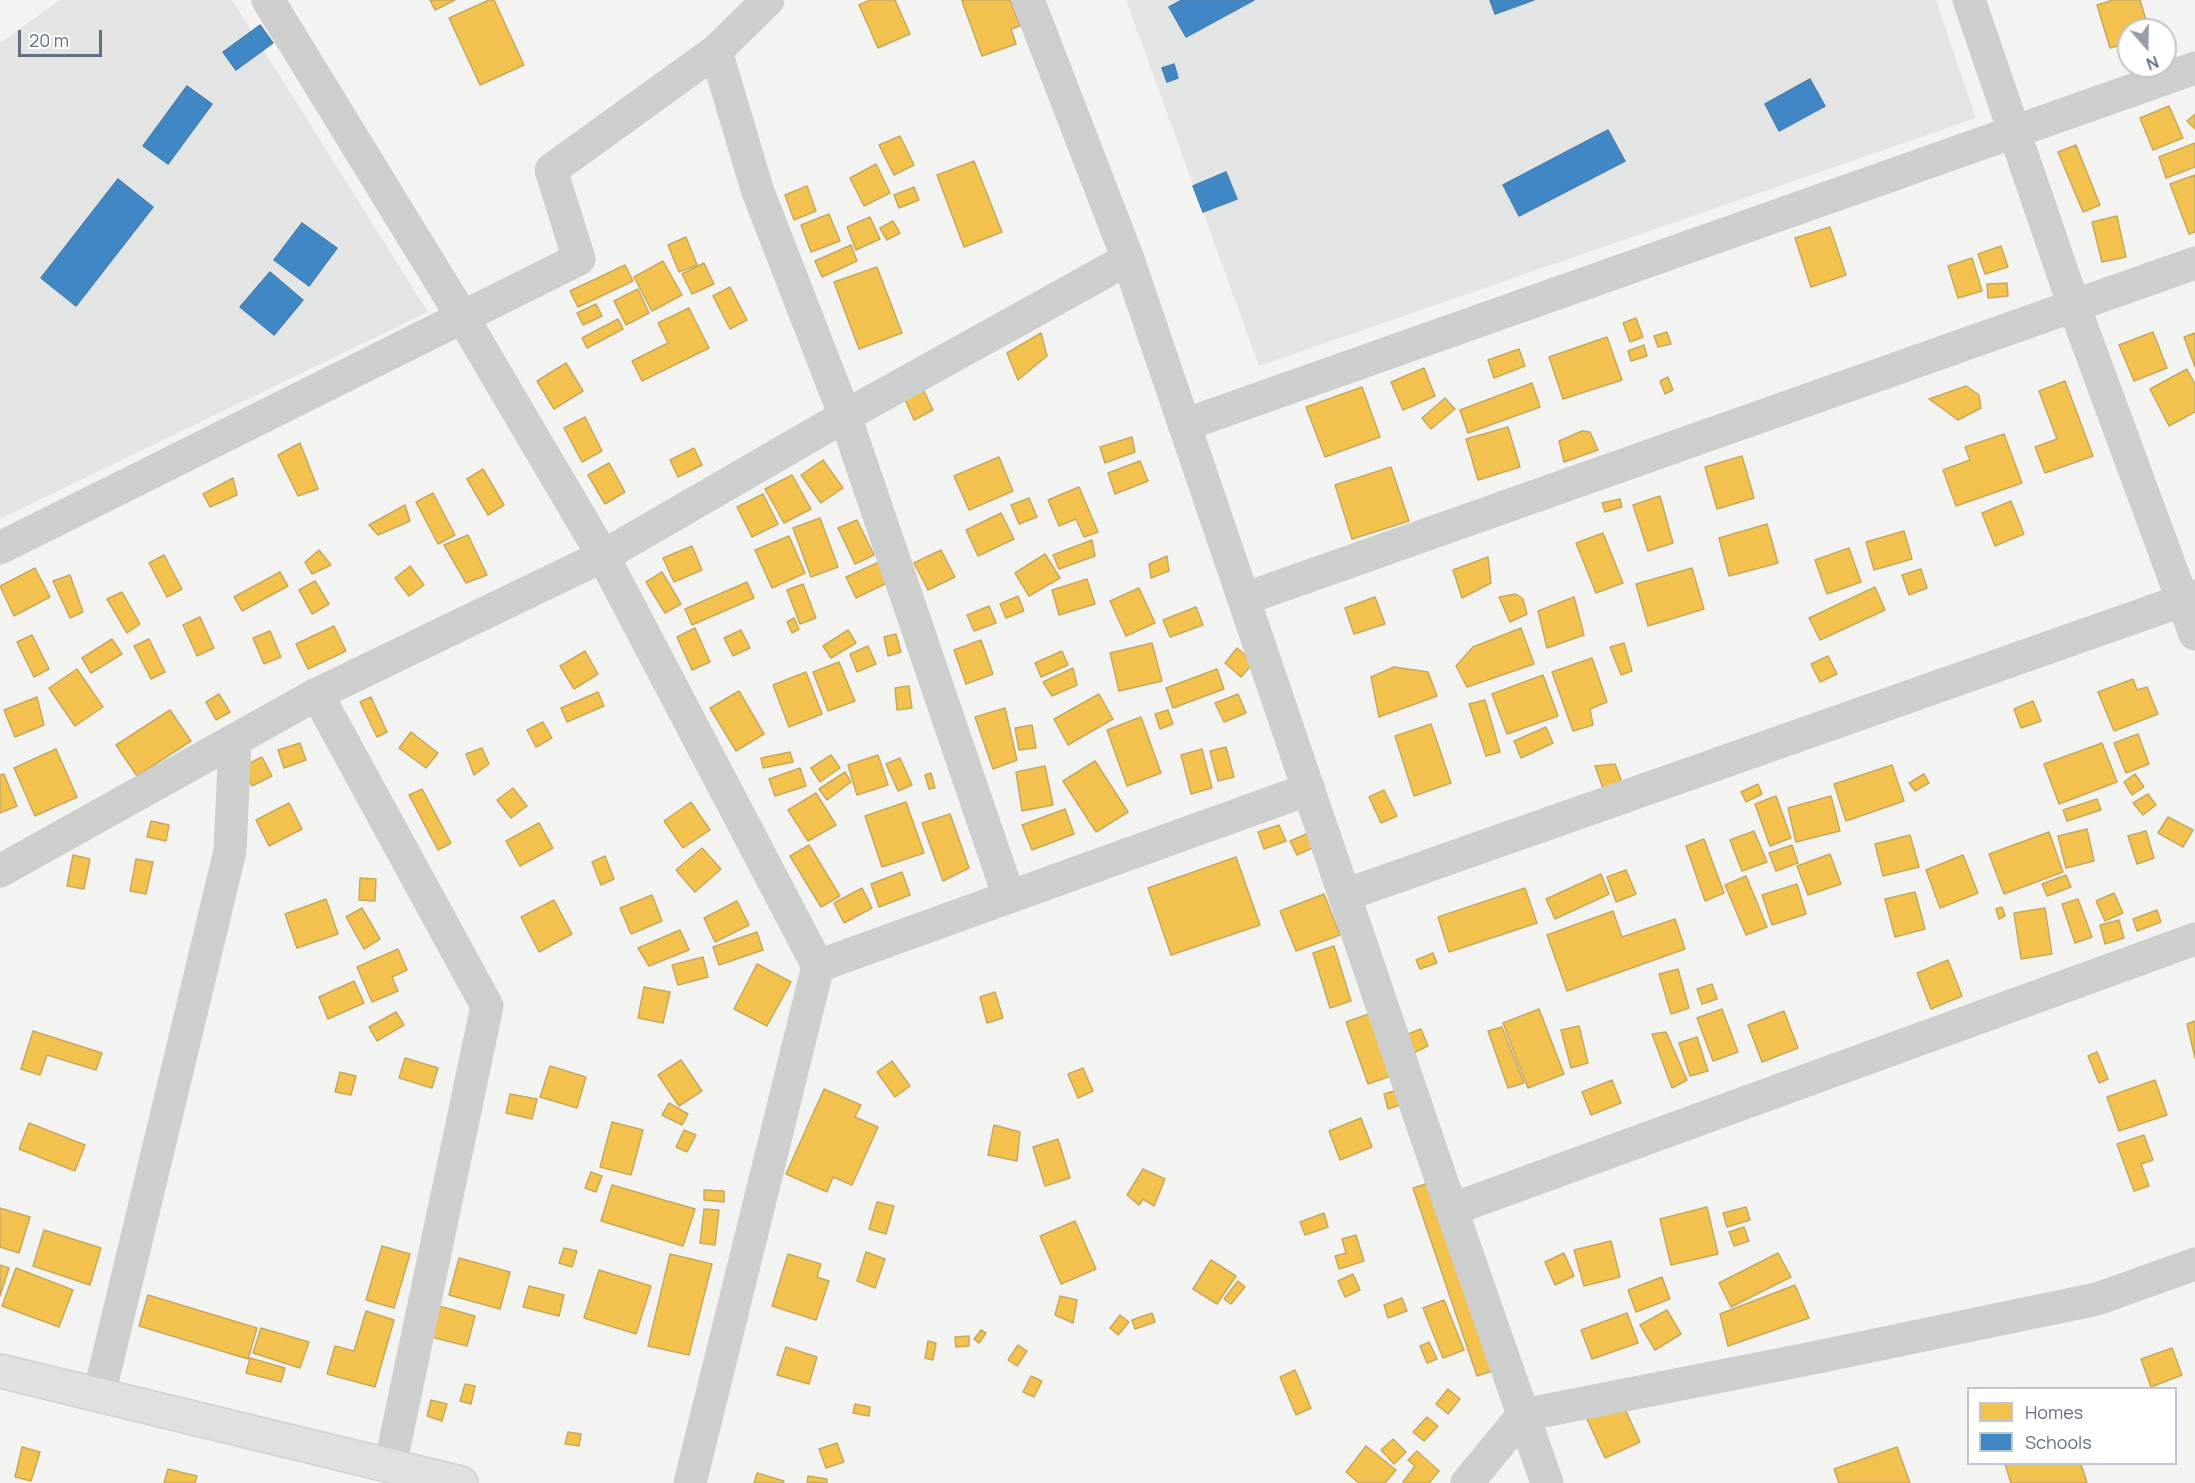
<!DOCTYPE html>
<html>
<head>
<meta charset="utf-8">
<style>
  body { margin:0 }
  #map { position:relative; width:2195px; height:1483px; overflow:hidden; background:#f3f4f1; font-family:Manrope,sans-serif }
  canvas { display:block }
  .legend { position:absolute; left:1967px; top:1387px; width:210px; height:78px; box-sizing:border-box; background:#fff; border:2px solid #c0c6cd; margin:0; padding:8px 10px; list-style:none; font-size:18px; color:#627082 }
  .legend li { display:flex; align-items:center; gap:12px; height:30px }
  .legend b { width:30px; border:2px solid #c0c6cd }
  .north { position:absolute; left:2117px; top:18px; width:60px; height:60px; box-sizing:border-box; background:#fff; border:2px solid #c0c6cd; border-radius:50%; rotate:160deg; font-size:16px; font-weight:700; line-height:24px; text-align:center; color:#627082 }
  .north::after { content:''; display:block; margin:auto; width:21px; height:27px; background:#959ea9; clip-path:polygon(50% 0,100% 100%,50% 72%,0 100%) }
  .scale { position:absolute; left:18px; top:30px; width:84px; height:27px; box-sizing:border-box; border:3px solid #627082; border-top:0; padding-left:8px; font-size:18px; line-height:21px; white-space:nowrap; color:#627082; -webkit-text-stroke:4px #fff; paint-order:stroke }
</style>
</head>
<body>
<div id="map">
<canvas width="2195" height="1483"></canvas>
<ul class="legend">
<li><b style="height:16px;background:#f2c14e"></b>Homes</li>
<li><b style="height:16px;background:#3f88c5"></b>Schools</li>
</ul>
<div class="north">N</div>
<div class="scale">20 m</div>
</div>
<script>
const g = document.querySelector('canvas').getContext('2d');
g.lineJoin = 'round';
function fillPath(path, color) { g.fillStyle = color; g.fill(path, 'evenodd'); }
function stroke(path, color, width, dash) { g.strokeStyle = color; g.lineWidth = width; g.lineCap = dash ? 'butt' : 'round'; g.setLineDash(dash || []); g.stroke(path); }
fillPath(new Path2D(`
  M60,0H232L428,312L0,519V43Z
  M1126,0H1936L1976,118L1259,366Z`), '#e3e5e4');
const homes = new Path2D(`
  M430,0H455L435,10Z
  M489,0H494L524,65L480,85L449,18Z
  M870,0H895L910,34L878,48L859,5Z
  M965,0H1010L1020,26L1011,29L1016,44L982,56L962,1Z
  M2113,0H2140L2149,30H2129V43L2110,48L2097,5Z
  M2169,106L2183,138L2153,150L2140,118Z
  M2195,114V129L2187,121Z
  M900,136L914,165L894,175L879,145Z
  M2195,143V167L2166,178L2159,157Z
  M2076,145L2100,205L2083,212L2058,152Z
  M974,161L1002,232L964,247L937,175Z
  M876,164L890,193L864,206L850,178Z
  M2195,175V232L2189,234L2170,184Z
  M807,186L816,211L794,220L785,195Z
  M914,187L919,200L899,208L894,195Z
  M829,214L840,241L811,252L801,225Z
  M2117,216L2126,257L2102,262L2092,222Z
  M870,217L880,239L856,250L847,227Z
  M893,221L900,233L887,240L880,228Z
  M1830,227L1846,275L1811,287L1795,238Z
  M686,237L697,265L679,272L668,245Z
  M851,245L857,261L822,277L815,261Z
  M2001,246L2008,267L1985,274L1978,254Z
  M1972,258L1982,291L1958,298L1948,266Z
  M663,261L682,295L652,311L634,277Z
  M704,263L714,284L692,294L682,274Z
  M625,265L633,281L578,307L570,291Z
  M877,267L902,333L859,349L834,282Z
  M2007,283L2008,296L1988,298L1987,284Z
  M730,287L747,320L730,329L713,296Z
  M638,289L649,313L626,325L614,301Z
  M596,304L602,316L583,325L577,313Z
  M689,308L709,348L642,381L632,361L668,343L658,323Z
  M1636,318L1643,337L1630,342L1623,323Z
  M618,319L623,329L587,348L582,338Z
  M1667,332L1671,344L1658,347L1654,336Z
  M2153,332L2167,368L2134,381L2119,345Z
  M1041,333L1047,356L1018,380L1007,353Z
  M2195,333V367L2184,337Z
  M1607,337L1622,380L1563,399L1549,357Z
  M1644,345L1647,356L1631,361L1628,351Z
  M1519,349L1525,366L1494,378L1488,360Z
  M566,363L583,391L554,409L537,381Z
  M1424,368L1435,396L1403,410L1391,382Z
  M2187,369L2195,384V412L2169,426L2150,389Z
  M1668,377L1673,390L1665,394L1660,381Z
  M2065,381L2093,456L2045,473L2035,447L2057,439L2039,391Z
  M1532,383L1540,407L1468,433L1460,410Z
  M1966,386L1979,395L1981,408L1958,420L1929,399Z
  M922,387L933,410L914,420L903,395Z
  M1362,387L1380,437L1325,457L1306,407Z
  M1445,398L1455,409L1431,429L1422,418Z
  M585,417L602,451L582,462L564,428Z
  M1508,427L1520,467L1478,480L1466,439Z
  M1582,431L1590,432L1598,450L1564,462L1559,441Z
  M2004,434L2022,483L1956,506L1943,470L1970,460L1965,447Z
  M1132,437L1135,452L1105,463L1100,447Z
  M300,443L318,489L298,496L278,455Z
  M694,448L702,465L678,477L670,460Z
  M1742,456L1754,498L1717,509L1705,467Z
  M999,457L1013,491L969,510L954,476Z
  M823,460L843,488L821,503L801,475Z
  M1140,461L1148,481L1115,494L1108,473Z
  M609,463L625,492L605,504L588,475Z
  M1391,467L1409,521L1352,539L1335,485Z
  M483,469L504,505L488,515L467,479Z
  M792,475L811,509L784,523L765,489Z
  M233,478L237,495L210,507L203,494Z
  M1079,487L1098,532L1084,537L1076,519L1059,526L1048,500Z
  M433,493L455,535L438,544L416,502Z
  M763,494L778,524L752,537L737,507Z
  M1660,496L1673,543L1648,551L1633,505Z
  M1029,498L1037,517L1019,524L1011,505Z
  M1620,499L1622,507L1605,512L1602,503Z
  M2011,501L2024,534L1995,546L1982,513Z
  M405,505L410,521L378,535L369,525Z
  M1001,513L1014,539L978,556L966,530Z
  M820,518L838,567L811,577L793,528Z
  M857,520L874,555L855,564L838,528Z
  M1767,524L1778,563L1729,576L1719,538Z
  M1904,531L1912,559L1874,570L1866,542Z
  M1603,533L1623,583L1596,593L1576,543Z
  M468,535L487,575L466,583L444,545Z
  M789,536L805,573L772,588L755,550Z
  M1092,540L1095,556L1059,569L1053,555Z
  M692,546L702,570L674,582L663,558Z
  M1849,548L1861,582L1827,594L1815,560Z
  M319,550L331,565L312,574L305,562Z
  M941,550L955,577L928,590L914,563Z
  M1045,554L1060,578L1029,596L1015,573Z
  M164,555L182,589L167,597L149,563Z
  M1167,556L1169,571L1151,578L1149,564Z
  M1488,557L1491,583L1462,598L1453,570Z
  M879,562L889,582L856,598L846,577Z
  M410,566L424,585L409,596L395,578Z
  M35,568L50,597L14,616L0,586Z
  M1692,568L1704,609L1648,626L1636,584Z
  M1921,569L1927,588L1909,595L1902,575Z
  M280,572L288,586L242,611L234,597Z
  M662,572L681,604L665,613L646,582Z
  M70,575L83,612L70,618L53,581Z
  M1087,579L1095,604L1059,615L1052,590Z
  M315,581L329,604L312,614L299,590Z
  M747,582L754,598L692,625L685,609Z
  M803,584L816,618L800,624L787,590Z
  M1875,587L1885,610L1820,640L1809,618Z
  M1139,588L1155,623L1126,636L1110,601Z
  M122,592L140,624L127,633L107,599Z
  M1516,594L1523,599L1527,614L1510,622L1499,597Z
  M1018,596L1024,611L1006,618L1000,604Z
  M1375,597L1385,624L1354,634L1345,608Z
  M1574,597L1584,635L1547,648L1538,611Z
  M989,606L996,623L974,631L967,615Z
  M1196,607L1203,625L1170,637L1163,620Z
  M200,617L214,648L197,656L183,625Z
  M794,618L799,629L792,633L787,622Z
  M334,626L346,651L308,669L296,644Z
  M695,628L710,662L692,670L677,637Z
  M1521,628L1534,664L1467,687L1456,666L1473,647Z
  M741,630L750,648L733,656L724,638Z
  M848,630L856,643L831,658L823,646Z
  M270,631L281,657L264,664L253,638Z
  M896,634L901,652L888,656L884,637Z
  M32,635L49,669L34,677L17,642Z
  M112,639L122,654L91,673L82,658Z
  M149,639L165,672L151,679L134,646Z
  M981,640L993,674L966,684L954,650Z
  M1152,643L1162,681L1119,691L1110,653Z
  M1624,643L1632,671L1621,675L1610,647Z
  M868,646L876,664L857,672L850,654Z
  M1237,648L1254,662L1241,677L1225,663Z
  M585,651L598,674L574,689L560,666Z
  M1062,651L1068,665L1041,677L1035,663Z
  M1828,656L1837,674L1820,682L1811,664Z
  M1592,658L1607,702L1590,709L1593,725L1573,731L1552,672Z
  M839,662L855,701L828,711L813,672Z
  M1394,667L1428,672L1437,696L1379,717L1371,677Z
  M1073,668L1077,685L1052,696L1043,682Z
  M77,669L103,707L75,726L49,688Z
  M1217,669L1224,689L1173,708L1166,688Z
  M806,672L822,714L789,727L773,685Z
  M1543,675L1558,716L1507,734L1492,694Z
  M2133,679L2137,690L2147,687L2158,714L2114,731L2098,692Z
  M909,686L912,708L897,710L895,688Z
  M739,691L764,734L736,751L710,708Z
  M598,692L604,706L567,722L561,708Z
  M219,694L230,712L216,720L206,702Z
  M1099,694L1113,719L1068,745L1054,719Z
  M1238,694L1246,713L1224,722L1215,703Z
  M37,697L44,725L15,737L4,710Z
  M371,697L387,732L377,737L360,702Z
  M1485,700L1500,752L1486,756L1469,704Z
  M2033,701L2041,721L2021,728L2014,709Z
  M1005,708L1017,760L993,769L975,717Z
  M170,710L191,741L137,776L116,745Z
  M1168,710L1173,724L1160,729L1155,714Z
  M1141,717L1161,773L1127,786L1107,730Z
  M543,722L552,738L536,747L527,730Z
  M1431,724L1451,783L1414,796L1395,736Z
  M1032,725L1036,748L1019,750L1015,728Z
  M1546,727L1553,743L1521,758L1514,741Z
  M411,732L438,753L426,768L399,748Z
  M2138,734L2149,764L2126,773L2114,743Z
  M300,743L306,760L284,768L278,750Z
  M2102,743L2117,782L2059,804L2044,764Z
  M1226,747L1234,777L1218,781L1210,751Z
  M482,748L489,764L474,775L466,754Z
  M56,749L77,797L35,816L14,768Z
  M1202,749L1212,788L1191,794L1181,755Z
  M790,752L793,762L763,768L761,758Z
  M831,755L840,768L820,782L811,768Z
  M878,755L888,785L857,795L848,765Z
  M262,757L272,776L252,786L242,767Z
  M900,758L912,785L898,791L886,764Z
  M1095,761L1128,812L1096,832L1063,781Z
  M1615,764L1623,785L1604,791L1595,766Z
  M1892,765L1904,801L1846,821L1834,784Z
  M1045,766L1053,805L1022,811L1016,772Z
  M800,768L806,786L775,796L769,779Z
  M845,772L851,782L827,800L819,789Z
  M931,773L935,788L929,789L925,775Z
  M4,774L17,806L0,813V775Z
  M1924,774L1929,783L1915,791L1909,783Z
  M2135,774L2144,787L2132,795L2124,782Z
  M1758,784L1762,794L1746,802L1741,792Z
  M513,788L527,806L511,818L497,800Z
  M422,789L451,843L438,850L409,795Z
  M1384,790L1397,816L1381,823L1369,797Z
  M816,793L836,825L808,841L788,810Z
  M2148,794L2156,805L2143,815L2133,803Z
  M1776,796L1791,838L1770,846L1755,804Z
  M1831,796L1840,831L1796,842L1788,808Z
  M2097,799L2101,810L2067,821L2063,810Z
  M691,802L710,830L683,848L664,821Z
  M906,802L924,853L882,867L865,816Z
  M289,803L302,829L269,846L256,820Z
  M1065,809L1074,834L1032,850L1022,825Z
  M950,814L969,868L943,881L922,823Z
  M2168,817L2193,830L2183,847L2158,833Z
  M151,821L169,825L166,841L147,837Z
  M539,823L553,848L520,866L506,841Z
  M1279,825L1286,841L1264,849L1258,832Z
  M2087,829L2094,861L2066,868L2058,836Z
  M1754,831L1767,862L1742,871L1730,840Z
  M2146,831L2154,858L2137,864L2128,836Z
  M1311,832L1317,846L1297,855L1290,841Z
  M2049,832L2063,872L2004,894L1989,854Z
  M1910,835L1919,867L1883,876L1875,844Z
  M1704,839L1724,893L1705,901L1686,846Z
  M809,845L840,896L821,907L790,856Z
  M1792,845L1798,863L1776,871L1769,853Z
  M702,848L721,869L695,892L676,870Z
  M1830,854L1841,884L1808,895L1797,866Z
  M73,855L90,859L84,889L67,886Z
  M1963,855L1978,893L1940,908L1926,870Z
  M605,856L614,879L601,885L592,862Z
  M1236,857L1260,925L1171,955L1148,888Z
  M136,859L153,862L146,894L130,891Z
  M1626,870L1636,894L1616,902L1607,877Z
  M902,872L910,895L879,907L871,884Z
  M1601,874L1609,894L1555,919L1546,899Z
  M2066,875L2071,887L2047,896L2042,884Z
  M1746,876L1767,927L1746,935L1725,885Z
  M360,878L376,879L375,901L359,900Z
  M1797,884L1806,914L1772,925L1762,895Z
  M862,888L872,908L844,923L834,903Z
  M1525,888L1537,923L1449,952L1438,917Z
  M1915,892L1925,929L1895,937L1885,899Z
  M2114,893L2123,913L2105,921L2096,901Z
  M1324,894L1340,935L1296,951L1280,911Z
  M652,895L662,921L631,934L620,908Z
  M326,899L338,934L297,948L285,914Z
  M2078,899L2092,937L2075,943L2062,904Z
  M554,900L572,934L539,952L521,917Z
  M737,901L749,925L715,942L704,918Z
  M2002,907L2005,916L1999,919L1996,909Z
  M362,908L380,939L364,949L346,917Z
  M2045,908L2052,954L2021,959L2014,913Z
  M2157,910L2161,922L2137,931L2133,919Z
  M1613,911L1622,937L1675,919L1685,949L1567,991L1547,935Z
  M2119,920L2124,938L2105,944L2100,925Z
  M680,930L689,950L649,966L638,948Z
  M757,932L763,950L719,965L713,947Z
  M1334,946L1351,1001L1330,1008L1313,953Z
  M398,949L407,970L392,977L398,991L372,1002L357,967Z
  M1433,953L1437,963L1420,969L1416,960Z
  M703,957L708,977L678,985L672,965Z
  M1948,960L1962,996L1931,1009L1917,973Z
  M757,964L791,982L767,1026L734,1009Z
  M1678,969L1689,1008L1671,1014L1659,974Z
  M354,981L364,1003L328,1019L319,997Z
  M1712,984L1717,999L1702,1004L1697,989Z
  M644,987L670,992L663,1023L638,1018Z
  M995,992L1003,1018L987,1023L980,997Z
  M1539,1009L1564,1074L1528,1088L1503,1023Z
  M1722,1009L1738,1052L1713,1061L1697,1018Z
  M1377,1011L1399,1073L1368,1084L1346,1022Z
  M1784,1011L1798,1048L1762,1062L1748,1025Z
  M396,1012L404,1025L377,1041L369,1027Z
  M2195,1021V1058L2187,1024Z
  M1579,1026L1588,1063L1571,1068L1561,1030Z
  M1502,1027L1524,1083L1508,1088L1488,1031Z
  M1421,1029L1428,1046L1413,1053L1405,1035Z
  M33,1031L102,1053L96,1070L47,1055L40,1075L21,1069Z
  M1666,1032L1687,1080L1672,1088L1652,1034Z
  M1697,1037L1708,1071L1690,1076L1679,1043Z
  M2097,1052L2108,1079L2099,1083L2088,1056Z
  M405,1058L438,1068L432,1088L399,1078Z
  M681,1060L702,1091L679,1106L658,1075Z
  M892,1061L910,1086L895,1097L877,1072Z
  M550,1066L586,1077L577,1108L540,1097Z
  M1083,1068L1093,1091L1078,1098L1068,1074Z
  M340,1072L356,1076L351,1095L335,1092Z
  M1612,1080L1621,1103L1591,1115L1582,1092Z
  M2155,1080L2167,1115L2119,1131L2107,1097Z
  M1404,1088L1409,1102L1388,1109L1384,1094Z
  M824,1089L861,1105L855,1117L878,1127L852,1185L833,1177L827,1192L786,1174Z
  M510,1094L537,1099L532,1119L506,1113Z
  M669,1103L688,1114L682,1125L662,1115Z
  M1361,1118L1372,1147L1340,1160L1329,1131Z
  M612,1122L643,1130L631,1175L600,1167Z
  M29,1123L85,1145L75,1171L19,1149Z
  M994,1125L1020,1132L1017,1161L988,1155Z
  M684,1130L696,1135L687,1152L676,1147Z
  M2144,1135L2153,1160L2141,1164L2149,1186L2134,1191L2117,1144Z
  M1058,1139L1070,1178L1045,1186L1033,1147Z
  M1143,1169L1165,1179L1154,1206L1143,1199L1139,1205L1127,1195Z
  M591,1172L602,1176L596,1192L585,1188Z
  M1441,1179L1504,1367L1477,1376L1413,1188Z
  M612,1185L695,1209L683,1246L601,1221Z
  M704,1190L724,1191V1202L704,1200Z
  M877,1202L894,1206L886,1234L869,1229Z
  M1707,1207L1718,1254L1671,1265L1660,1219Z
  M1746,1207L1750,1220L1727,1227L1723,1213Z
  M0,1208L30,1217L19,1253L0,1247Z
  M704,1209L719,1210L715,1245L700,1243Z
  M1324,1213L1328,1227L1305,1235L1300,1222Z
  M1075,1221L1096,1269L1061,1284L1040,1236Z
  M1744,1227L1749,1241L1734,1246L1729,1232Z
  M44,1230L101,1248L90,1285L33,1266Z
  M1356,1235L1364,1261L1339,1269L1335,1256L1346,1253L1342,1239Z
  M1611,1241L1620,1277L1584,1286L1574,1250Z
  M382,1246L410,1254L394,1308L366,1300Z
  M564,1248L577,1251L572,1267L559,1263Z
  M866,1252L885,1259L875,1288L857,1281Z
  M1564,1253L1574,1276L1555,1285L1545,1262Z
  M1778,1253L1791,1277L1731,1307L1719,1283Z
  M670,1254L712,1264L689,1355L648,1346Z
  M788,1254L821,1264L817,1277L829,1281L816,1320L772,1306Z
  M459,1258L510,1272L500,1309L449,1295Z
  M1211,1260L1236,1276L1217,1304L1193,1289Z
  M0,1265L9,1268L0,1296Z
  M16,1268L73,1290L59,1327L2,1306Z
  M599,1270L651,1286L636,1334L584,1318Z
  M1353,1274L1360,1290L1345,1297L1338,1281Z
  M1662,1277L1670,1299L1636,1312L1628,1290Z
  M1238,1281L1245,1287L1231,1304L1224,1299Z
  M1795,1285L1809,1318L1728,1346L1720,1314Z
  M529,1286L564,1295L559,1316L523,1307Z
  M148,1295L257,1328L248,1359L139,1326Z
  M1060,1296L1077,1300L1073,1323L1055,1315Z
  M1402,1298L1407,1311L1388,1318L1384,1305Z
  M1444,1300L1464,1350L1443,1358L1423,1308Z
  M439,1306L475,1316L467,1346L431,1337Z
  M1667,1310L1681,1334L1655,1350L1640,1325Z
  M366,1311L394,1320L375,1387L327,1374L335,1346L354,1351Z
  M1152,1313L1155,1322L1135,1329L1132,1320Z
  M1627,1313L1638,1343L1592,1359L1581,1330Z
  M1120,1315L1129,1322L1118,1335L1110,1328Z
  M261,1328L309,1342L300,1368L253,1353Z
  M981,1330L986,1333L979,1343L974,1339Z
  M969,1336V1346L956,1347L955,1337Z
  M928,1341L936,1343L933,1360L925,1358Z
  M1429,1342L1437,1359L1427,1363L1420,1346Z
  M1018,1345L1027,1351L1017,1366L1008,1360Z
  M786,1347L817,1357L809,1384L777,1375Z
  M2172,1348L2182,1375L2151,1387L2141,1359Z
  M250,1358L285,1368L281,1382L246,1373Z
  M1295,1370L1311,1408L1296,1415L1280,1377Z
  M1031,1376L1042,1381L1034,1397L1023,1392Z
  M465,1384L475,1386L471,1404L460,1401Z
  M1448,1389L1460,1399L1448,1414L1436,1404Z
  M431,1400L447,1404L442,1421L427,1416Z
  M1621,1400L1640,1442L1605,1458L1586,1417Z
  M855,1404L870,1407L869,1416L853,1413Z
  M1427,1417L1438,1426L1424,1441L1413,1432Z
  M568,1432L581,1434L579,1446L565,1444Z
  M1393,1439L1406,1452L1394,1464L1381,1450Z
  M837,1443L844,1462L826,1468L819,1449Z
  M1366,1446L1396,1470L1385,1483H1359L1346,1472Z
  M22,1447L40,1452L31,1481L15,1477Z
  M1897,1447L1910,1483H1839L1834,1469Z
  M1417,1451L1439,1471L1429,1483H1404L1403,1482L1415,1466L1408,1460Z
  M2005,1464H2081L2087,1483H2011Z
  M168,1469L197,1476L195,1483H164Z
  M757,1473L784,1481L783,1483H754Z
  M808,1476L827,1479V1483L807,1482Z`);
fillPath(homes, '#f2c14e');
stroke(homes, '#c7a95e', 1.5);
const schools = new Path2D(`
  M1182,0H1254L1186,37L1169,7Z
  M1490,0H1534L1495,14Z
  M260,25L273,43L236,70L223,52Z
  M1174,64L1178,78L1167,82L1162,68Z
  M1810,79L1825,106L1779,131L1765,104Z
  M187,86L212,104L168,164L143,146Z
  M1608,130L1625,161L1519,216L1503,185Z
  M1226,172L1237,199L1203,212L1193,186Z
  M118,179L153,207L76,306L41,278Z
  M302,223L337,248L309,286L274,260Z
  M270,272L303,300L274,335L240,307Z`);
fillPath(schools, '#3f88c5');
stroke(schools, '#4a81b1', 1.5);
const highway = new Path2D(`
  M0,1371L461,1483`);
stroke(highway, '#d1d1d0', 36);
stroke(new Path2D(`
  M268,0L463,318L603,556L818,966L1309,789
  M1028,0L1128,259L1441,1179L1547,1483
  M1969,0L2074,306L2195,634
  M716,51L757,189L845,416L1009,897
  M1184,425L2195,68
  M0,548L579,259L551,170L716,51L768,0
  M1244,599L2195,263
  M317,694L487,1006L390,1466
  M0,871L317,694L603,556L845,416L1128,259
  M1345,895L2195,596
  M1453,1209L2195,939
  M99,1395L230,851L235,741
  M690,1483L818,966
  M1467,1483L1523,1415L1803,1360L2097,1299L2195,1264`), '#cdcece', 33);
stroke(highway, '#e0e0e1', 33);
</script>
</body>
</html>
